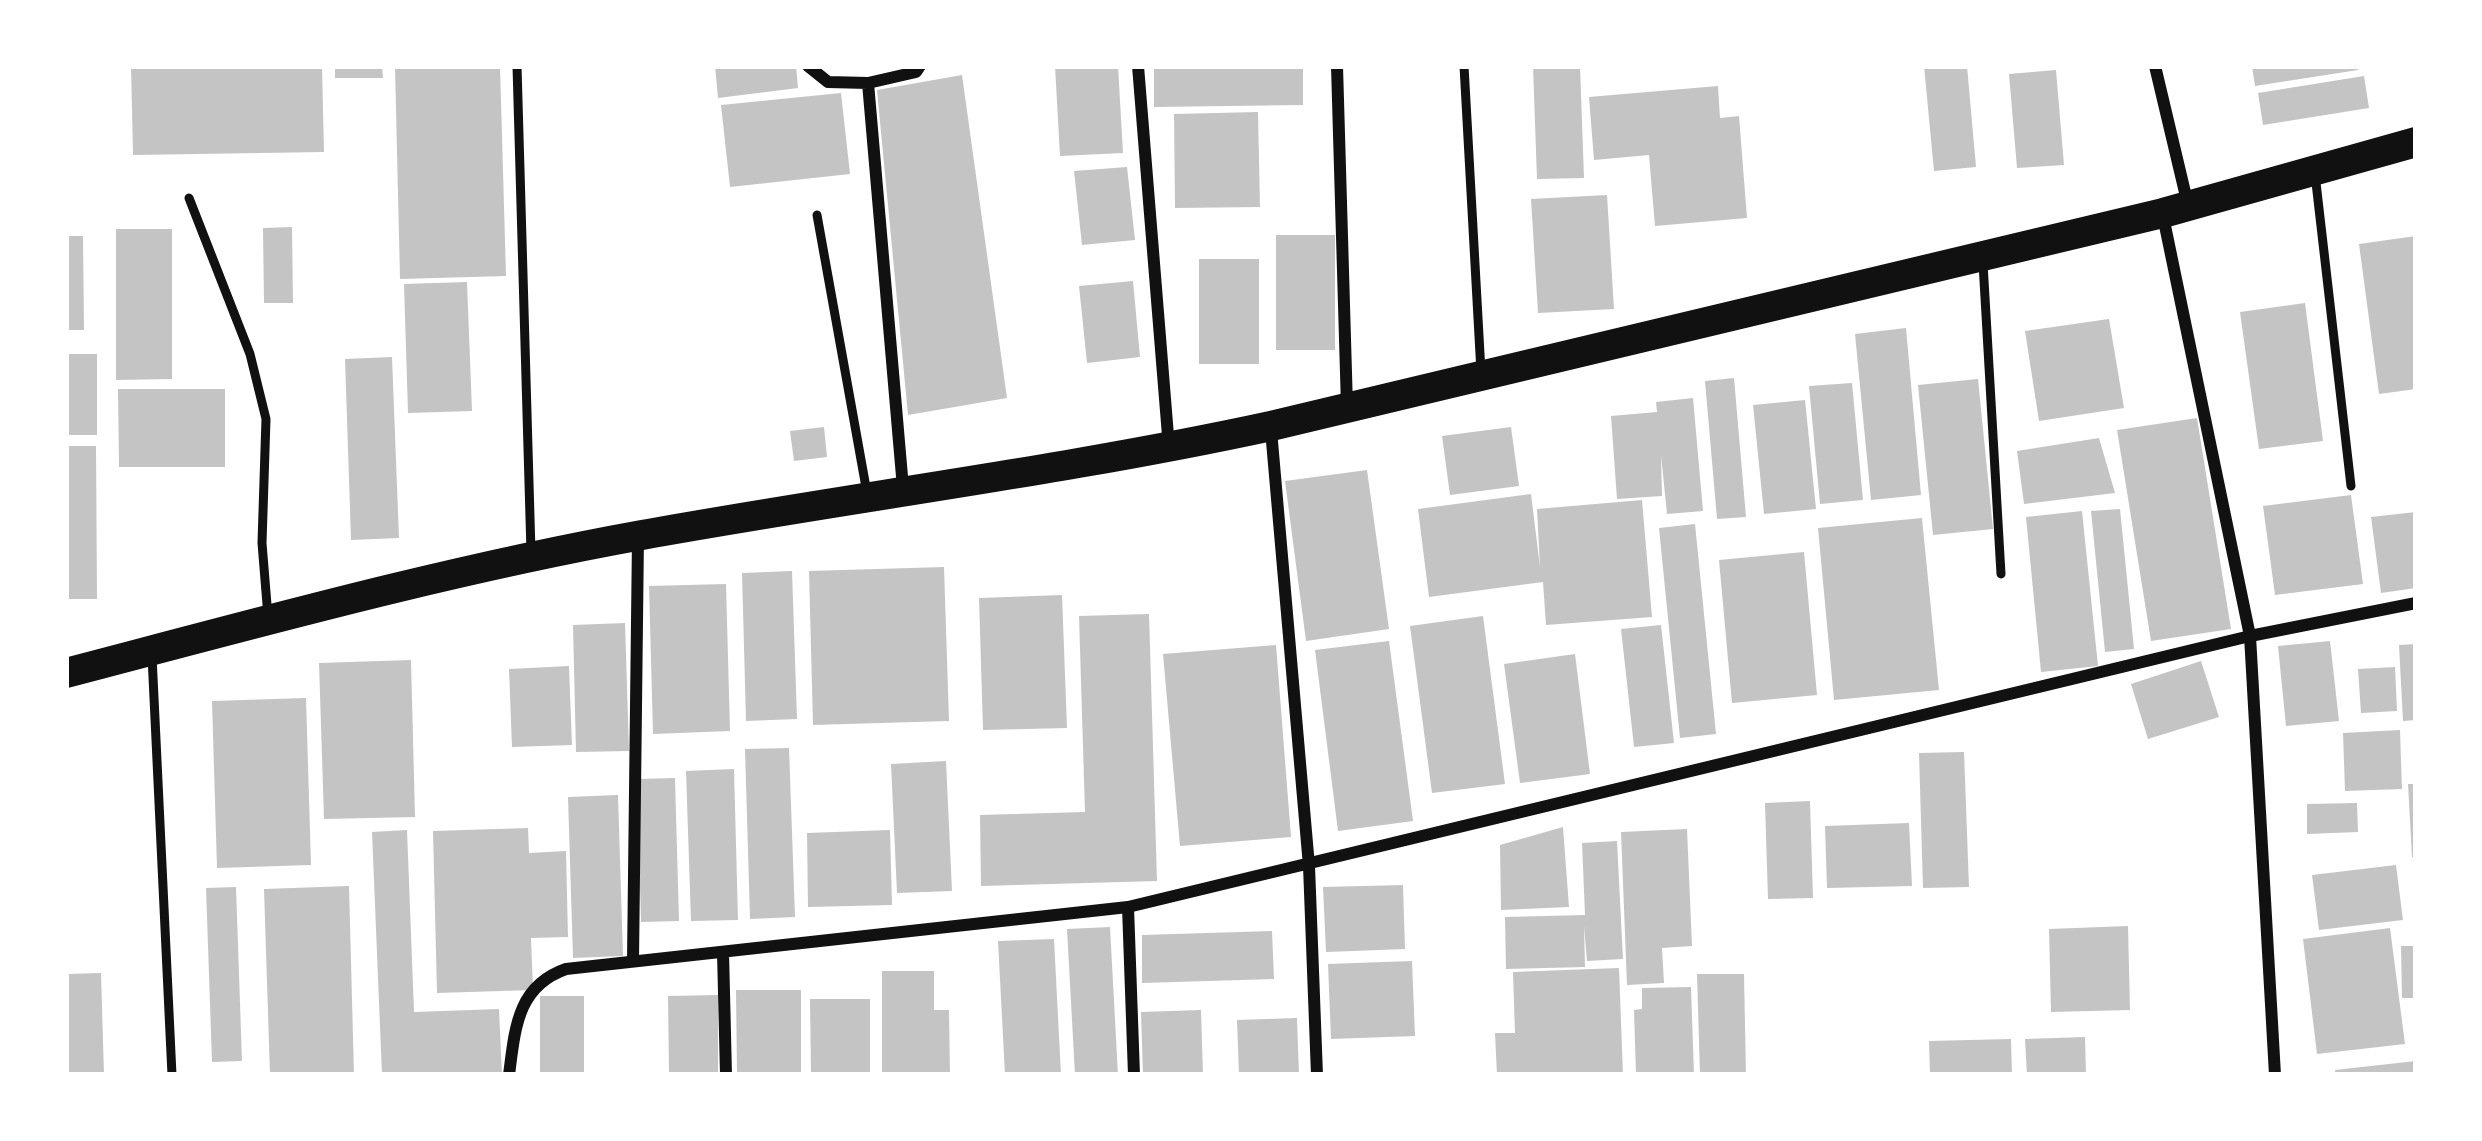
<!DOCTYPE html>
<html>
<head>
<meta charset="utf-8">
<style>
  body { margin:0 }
  #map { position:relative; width:2482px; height:1141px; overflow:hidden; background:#fff; font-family:Signika,sans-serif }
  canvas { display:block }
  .frame { position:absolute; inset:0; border:69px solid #fff; pointer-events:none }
</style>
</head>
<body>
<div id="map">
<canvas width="2482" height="1141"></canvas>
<div class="frame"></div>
</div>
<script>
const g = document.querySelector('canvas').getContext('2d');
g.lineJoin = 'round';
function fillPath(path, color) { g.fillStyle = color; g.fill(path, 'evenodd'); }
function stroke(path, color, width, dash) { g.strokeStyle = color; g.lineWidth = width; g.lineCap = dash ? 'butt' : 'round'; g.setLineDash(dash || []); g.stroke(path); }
fillPath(new Path2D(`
  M131,66H322L324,152L133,155Z
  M335,66H382L383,78H335Z
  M395,66H500L506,276L400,279Z
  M715,66H796L798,88L718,98Z
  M1055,66H1118L1123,153L1060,156Z
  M1154,66H1303V105L1154,107Z
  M1533,66H1580L1584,178L1537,179Z
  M1924,66H1967L1976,167L1934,171Z
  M2252,66H2357L2358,70L2255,86Z
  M2056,70L2064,165L2017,168L2009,74Z
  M962,75L1007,398L908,415L877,90Z
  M2364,76L2369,108L2263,125L2258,93Z
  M1718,86L1720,118L1739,116L1747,218L1655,226L1649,155L1594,160L1589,97Z
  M841,93L850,174L730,187L721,105Z
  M1258,112L1260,207L1175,208L1174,114Z
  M1127,167L1135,240L1082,245L1074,171Z
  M1607,195L1614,309L1538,313L1531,199Z
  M292,227L293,303H264L263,228Z
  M116,229H172V379L116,380Z
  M1276,235H1335V350H1276Z
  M66,236H83L84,330H66Z
  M2416,236V389L2379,394L2359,244Z
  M1199,259H1259V364H1199Z
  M1133,281L1140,357L1087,363L1079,286Z
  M467,282L472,411L408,413L404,284Z
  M2305,303L2323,441L2259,449L2240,312Z
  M2109,319L2124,408L2039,421L2025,331Z
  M1906,328L1921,495L1871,500L1855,334Z
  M66,354H97V435H66Z
  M392,357L399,538L351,540L345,359Z
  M1734,378L1746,517L1717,519L1705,381Z
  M1978,379L1993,529L1933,535L1918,385Z
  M1852,383L1863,500L1820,504L1809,386Z
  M118,389H225V467H119Z
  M1693,398L1703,511L1667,514L1661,455L1662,496L1617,499L1611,416L1657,412L1656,402Z
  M1805,400L1816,509L1764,514L1753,405Z
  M2197,418L2231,629L2151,641L2117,430Z
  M824,427L827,457L794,461L790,431Z
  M1511,427L1519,486L1450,495L1442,436Z
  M2099,438L2115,493L2024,504L2017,451Z
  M66,446H96L97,599H66Z
  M1367,470L1389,629L1306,641L1285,481Z
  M1531,494L1540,567L1537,509L1642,500L1652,617L1546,625L1543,582L1429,597L1418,509Z
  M2351,495L2363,584L2275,595L2263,506Z
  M2120,509L2134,649L2105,652L2091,511Z
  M2082,511L2098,666L2041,672L2026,517Z
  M2416,512V588L2381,593L2371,517Z
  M1922,518L1939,690L1834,700L1818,528Z
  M1695,524L1716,734L1680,738L1659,528Z
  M1804,552L1817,695L1732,703L1719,560Z
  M944,567L949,721L813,725L809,571Z
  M792,571L797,719L746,721L742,573Z
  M726,584L730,731L653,734L649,586Z
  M1062,595L1067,728L983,730L979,598Z
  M1149,614L1157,881L981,886L980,815L1085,812L1079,616Z
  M1483,616L1505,784L1432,793L1410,626Z
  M625,623L629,751L576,752L573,625Z
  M1661,625L1674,743L1634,747L1621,629Z
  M1389,641L1413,821L1338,831L1315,650Z
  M2330,641L2339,721L2286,726L2278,646Z
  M2416,644V720L2403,721L2399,645Z
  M1276,645L1291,837L1180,846L1163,654Z
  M1575,654L1590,774L1520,783L1504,664Z
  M411,660L415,817L324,819L319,663Z
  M2201,661L2219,717L2148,739L2131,684Z
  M569,666L572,745L512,747L509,669Z
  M2395,667L2397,711L2361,713L2358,669Z
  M306,698L311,865L217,868L212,701Z
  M2400,730L2402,789L2345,791L2343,733Z
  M789,748L795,917L750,919L745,749Z
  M1964,752L1969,887L1923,888L1919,753Z
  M946,761L952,891L897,893L891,764Z
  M734,769L738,920L691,921L686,771Z
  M675,778L679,921L641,922L637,779Z
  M2408,784H2416V857H2412Z
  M618,795L623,956L573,958L568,797Z
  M1810,801L1813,898L1768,899L1765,803Z
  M2357,803L2358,832L2307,834V804Z
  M1909,823L1912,886L1827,888L1825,826Z
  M1563,827L1569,907L1501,910L1500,845Z
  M528,828L529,853L566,851L568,937L531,938L533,990L437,993L433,831Z
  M1687,829L1692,946L1662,948L1664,983L1627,985L1621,832Z
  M407,830L414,1012L499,1009L502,1075H382L372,832Z
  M890,830L892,905L808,907L807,833Z
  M1617,841L1623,959L1587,961L1584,926L1585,967L1506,969L1505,917L1585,915L1582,843Z
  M2396,865L2403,920L2319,930L2312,875Z
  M1403,885L1405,949L1326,952L1323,887Z
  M349,886L354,1075H270L264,889Z
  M236,887L242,1061L212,1062L206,888Z
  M2128,926L2130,1010L2051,1012L2049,929Z
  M1110,927L1118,1075H1075L1067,929Z
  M2390,928L2405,1044L2317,1054L2303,939Z
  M1272,931L1274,979L1142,983V935Z
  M1054,939L1061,1075H1005L998,941Z
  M2401,946H2416V998H2402Z
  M1412,961L1415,1036L1331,1039L1328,964Z
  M1619,968L1623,1075H1497L1495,1033H1515L1513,972Z
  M882,971H934V1010H949L950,1075H882Z
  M101,973L104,1075H66V974Z
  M1697,974H1744L1746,1075H1700Z
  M1691,987L1694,1075H1636L1634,1010L1642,1009V988Z
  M736,990H801V1075H737Z
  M718,995V1075H669L668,996Z
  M540,996H584V1075H540Z
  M810,999H870V1075H811Z
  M1201,1010L1203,1075H1143L1141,1012Z
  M1297,1018L1299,1075H1239L1237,1020Z
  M2085,1037L2086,1075H2027L2025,1039Z
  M2011,1039L2012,1075H1930L1929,1041Z
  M2416,1061V1075H2336L2335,1070Z`), '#c4c4c4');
stroke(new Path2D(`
  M517,66L531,552
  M1464,66L1481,372
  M2315,174L2351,486
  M189,198L250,354L266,419L262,543L268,617
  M817,215L867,493
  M1983,263L2001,574
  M152,656L172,1075`), '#111', 9);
stroke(new Path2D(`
  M808,66L828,82L868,83L903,488
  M1138,66L1169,448
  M1337,66L1347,407
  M2155,66L2188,205
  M868,83L916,72L920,66
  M2163,216L2250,636L2275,1075
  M1271,430L1309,866L1317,1075
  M1128,907L1134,1075
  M723,952L726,1075
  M633,960L638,537
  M509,1075C515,1029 517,986 566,969L1128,907L2250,636L2416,603`), '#111', 12);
stroke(new Path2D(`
  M66,673C257,623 448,570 642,535C852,497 1063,471 1271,426L2163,213L2416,142`), '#111', 30);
</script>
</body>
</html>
